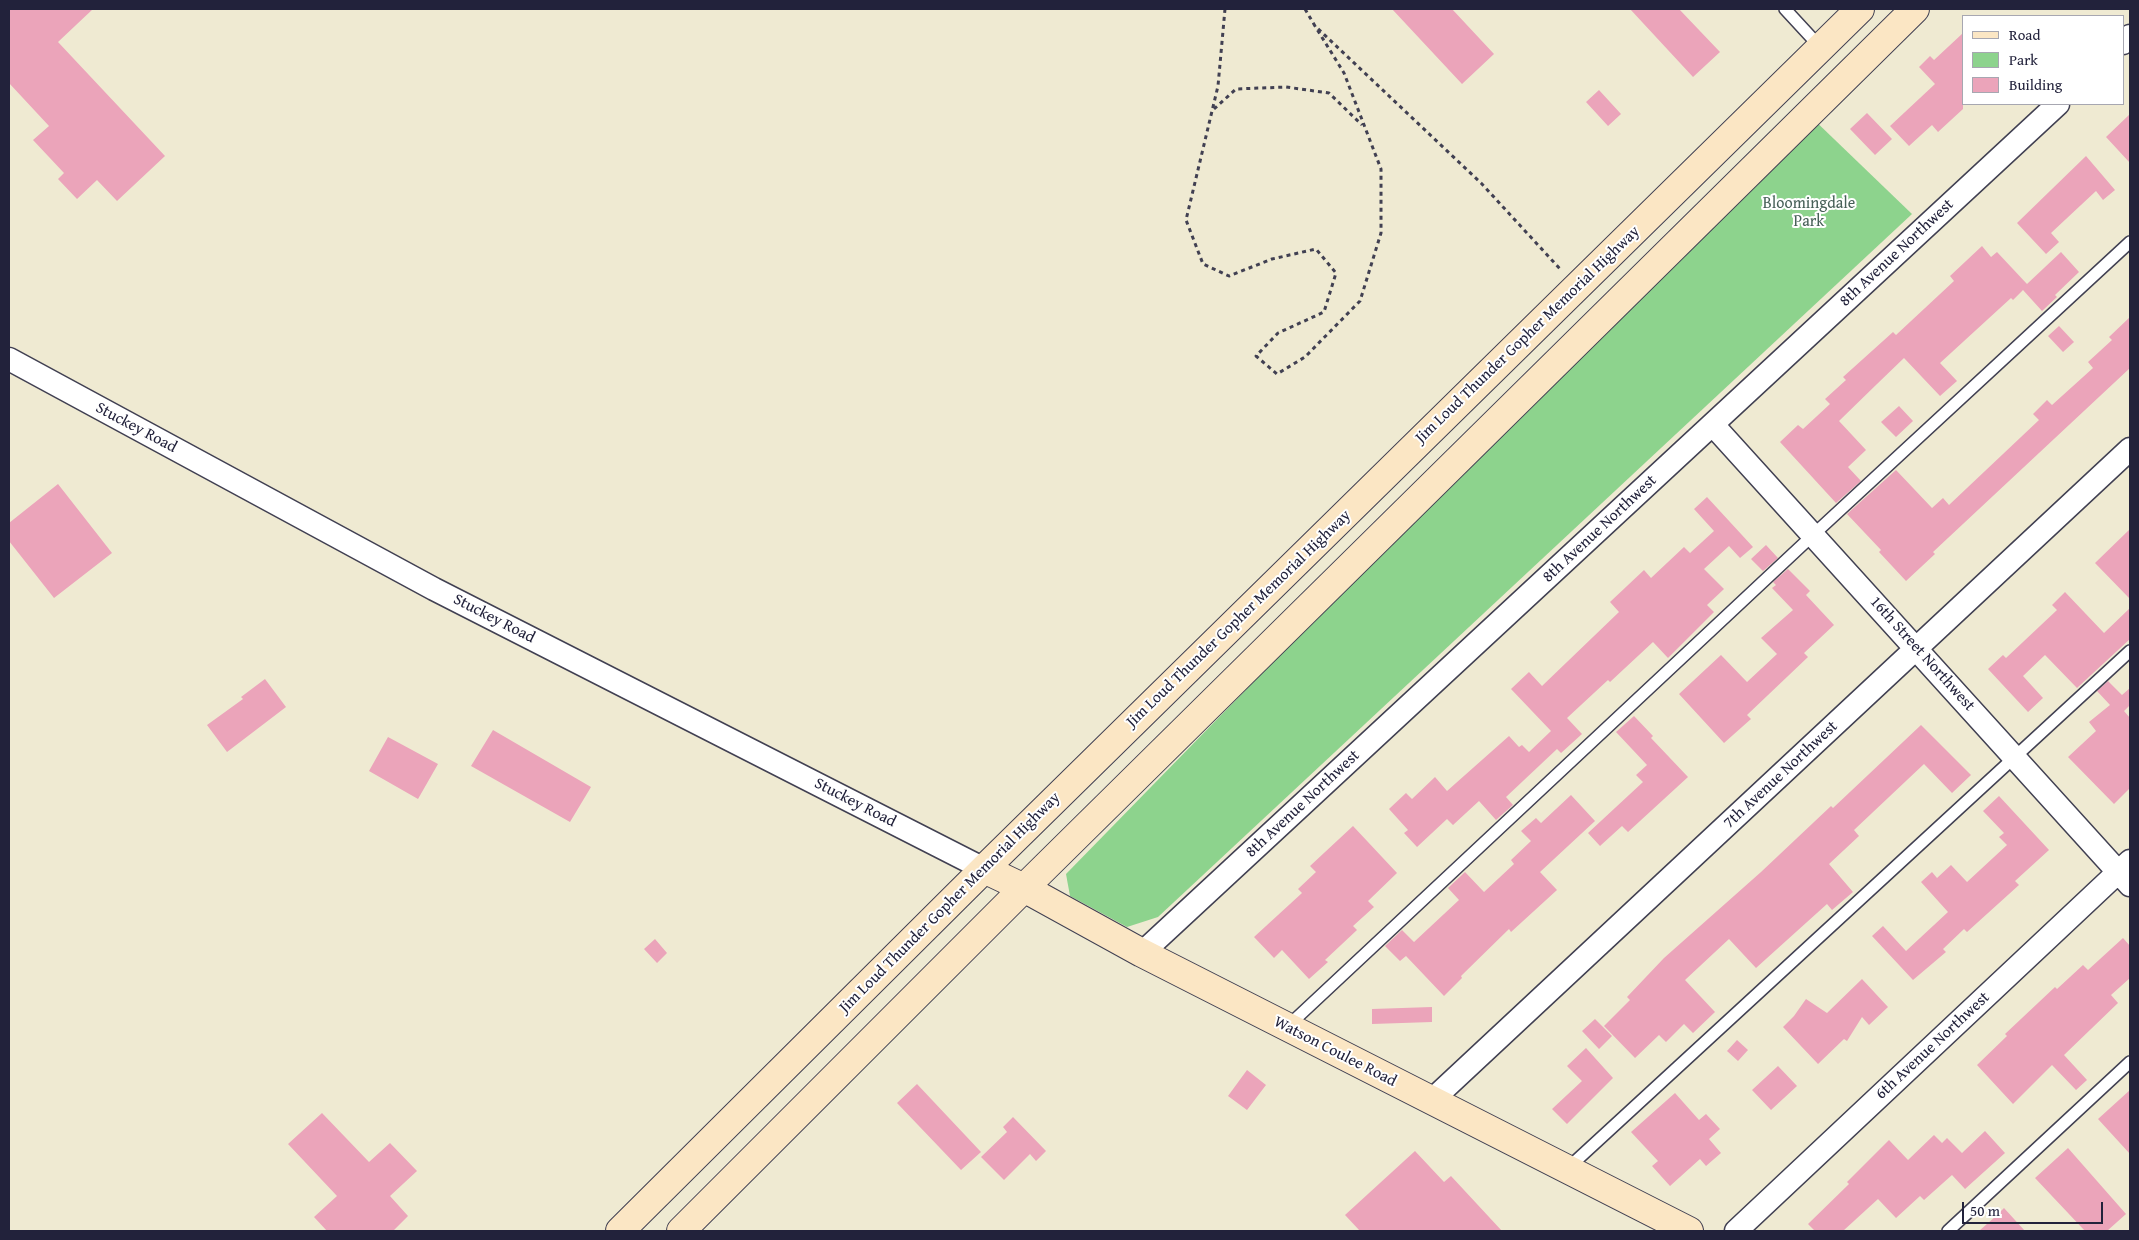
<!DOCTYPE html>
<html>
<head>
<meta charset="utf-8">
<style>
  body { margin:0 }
  #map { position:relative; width:2139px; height:1240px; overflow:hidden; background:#efead2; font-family:"Gentium Book Plus",serif }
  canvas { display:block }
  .frame { position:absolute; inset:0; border:10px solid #22223b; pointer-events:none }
  .legend { position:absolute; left:1962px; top:15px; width:162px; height:90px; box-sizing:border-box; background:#fff; border:1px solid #a7a7b1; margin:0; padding:6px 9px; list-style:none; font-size:15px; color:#22223b }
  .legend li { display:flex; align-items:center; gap:10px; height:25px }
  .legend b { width:25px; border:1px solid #a7a7b1 }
  .scale { position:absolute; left:1962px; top:1202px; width:141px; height:22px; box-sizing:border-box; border:2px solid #22223b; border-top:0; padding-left:6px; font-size:15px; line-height:18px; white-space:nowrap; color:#22223b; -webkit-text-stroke:4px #fff; paint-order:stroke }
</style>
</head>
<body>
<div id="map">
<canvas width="2139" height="1240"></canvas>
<div class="frame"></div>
<ul class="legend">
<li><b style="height:6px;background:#fbe6c4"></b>Road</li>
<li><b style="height:14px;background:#8dd38d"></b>Park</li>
<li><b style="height:14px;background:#eba4ba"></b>Building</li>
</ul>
<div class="scale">50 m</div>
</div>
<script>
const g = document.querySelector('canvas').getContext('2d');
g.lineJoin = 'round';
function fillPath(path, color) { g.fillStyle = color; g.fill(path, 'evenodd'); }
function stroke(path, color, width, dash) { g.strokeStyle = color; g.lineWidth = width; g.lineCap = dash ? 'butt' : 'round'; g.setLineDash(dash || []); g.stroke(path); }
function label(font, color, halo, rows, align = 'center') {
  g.font = font + ' "Gentium Book Plus",serif'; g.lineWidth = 4; g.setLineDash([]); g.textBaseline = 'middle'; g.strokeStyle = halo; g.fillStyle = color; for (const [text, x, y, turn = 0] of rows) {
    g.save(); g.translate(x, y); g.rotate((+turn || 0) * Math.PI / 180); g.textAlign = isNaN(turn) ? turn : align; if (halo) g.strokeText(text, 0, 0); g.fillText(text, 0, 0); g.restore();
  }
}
fillPath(new Path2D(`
  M1808,114L1912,214L1158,917L1127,927L1070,896L1066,874Z`), '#8dd38d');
fillPath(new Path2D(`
  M9,9H93L58,42L165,156L117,201L97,180L77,199L58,179L64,173L33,140L49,126L9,83Z
  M1392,9H1452L1494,54L1462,84Z
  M1630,9H1679L1720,52L1693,77Z
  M1963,33V109L1938,132L1932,125L1909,146L1890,126L1935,84L1919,67L1930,56L1934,60Z
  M1599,90L1621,114L1608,126L1586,102Z
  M1867,113L1892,139L1875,155L1850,129Z
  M2130,114V163L2106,137Z
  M2086,156L2115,190L2103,200L2096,191L2051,233L2059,242L2046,254L2017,223Z
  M1982,246L1991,257L1997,252L2027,284L2061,252L2079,272L2055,295L2057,297L2042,311L2023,290L2013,300L2011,298L1940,363L1957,381L1940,396L1904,358L1877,384L1839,421L1866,450L1848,467L1861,481L1836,503L1780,442L1798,425L1803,429L1830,404L1825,399L1846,380L1843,377L1893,332L1896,335L1954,281L1950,276Z
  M2130,317V368L1933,552L1935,554L1906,581L1879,552L1881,550L1847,514L1896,470L1932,508L1943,498L1949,505L2039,420L2033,414L2047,400L2052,405L2093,368L2088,362L2112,340L2109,337Z
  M2059,326L2074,342L2063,352L2048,336Z
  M1899,406L1913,421L1896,437L1881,422Z
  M58,484L112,553L54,598L9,541V523Z
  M1707,497L1753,547L1740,558L1729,546L1704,569L1724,589L1707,605L1714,612L1668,658L1653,642L1610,682L1608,680L1567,718L1582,734L1561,753L1557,749L1506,797L1513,805L1496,820L1479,801L1453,825L1447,819L1417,847L1404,833L1408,830L1389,809L1406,793L1412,799L1435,777L1447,791L1509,736L1519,747L1522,745L1529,752L1551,731L1511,689L1529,672L1542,686L1619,612L1610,602L1644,570L1651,578L1684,547L1690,553L1714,531L1694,509Z
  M2130,529V599L2095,563Z
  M1766,545L1778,558L1763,571L1751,559Z
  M1788,569L1810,591L1806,595L1834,625L1804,653L1808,657L1747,715L1751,719L1724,743L1679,694L1721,655L1747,682L1777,654L1761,638L1793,610L1772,588L1776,585L1773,582Z
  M2065,592L2104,633L2130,608V639L2077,688L2045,655L2023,676L2043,698L2028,712L1988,669L2003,655L2006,658L2057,610L2052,605Z
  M265,679L286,707L227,752L207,725L243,699L241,697Z
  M2108,681L2122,695L2130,688V705L2124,711L2130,718V788L2114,804L2068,757L2096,731L2089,722L2110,705L2097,691Z
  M1634,716L1653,736L1651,738L1688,777L1628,832L1622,826L1600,846L1588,833L1643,782L1636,775L1647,765L1616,732Z
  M1921,725L1971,775L1952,793L1924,764L1854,830L1859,836L1829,864L1853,892L1832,910L1827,904L1756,968L1729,939L1685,980L1715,1012L1693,1033L1684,1024L1666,1042L1659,1035L1635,1058L1604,1026L1630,1000L1627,997L1664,958L1761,872L1831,806L1833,808Z
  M493,730L591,787L570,822L471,766Z
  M388,737L438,764L418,799L369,771Z
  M1571,795L1595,821L1540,872L1557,890L1511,932L1509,929L1461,976L1462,978L1444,996L1406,956L1400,961L1385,946L1402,930L1414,942L1459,900L1448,888L1465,872L1484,892L1514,864L1511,860L1531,841L1521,831L1536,818L1541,823Z
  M1999,796L2049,850L2015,881L2019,885L1967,932L1964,929L1943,949L1946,952L1913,980L1872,936L1883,926L1906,951L1948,912L1921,882L1932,872L1937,878L1951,865L1967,882L2007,845L1999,837L2004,833L1983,811Z
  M1353,826L1397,873L1368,901L1374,907L1353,926L1357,930L1325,960L1328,962L1309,979L1282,950L1274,958L1254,937L1302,893L1298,889L1316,872L1310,866Z
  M2123,938L2130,946V978L2111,995L2118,1003L2064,1055L2087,1080L2076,1090L2052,1065L2013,1104L1977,1065L2007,1036L2005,1034L2055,987L2057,989L2083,965L2088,970Z
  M655,939L667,953L657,963L644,949Z
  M1862,979L1888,1007L1869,1025L1862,1017L1847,1041L1844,1039L1818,1064L1783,1027L1794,1016L1806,999L1827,1013Z
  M1432,1007V1022L1372,1024V1009Z
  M1595,1019L1612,1036L1599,1049L1582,1031Z
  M1737,1040L1748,1050L1738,1061L1727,1051Z
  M1586,1048L1613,1078L1567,1124L1552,1109L1582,1081L1567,1066Z
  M1778,1066L1797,1086L1771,1110L1752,1090Z
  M1247,1070L1266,1085L1247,1110L1228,1096Z
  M917,1084L981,1152L961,1170L897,1103Z
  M2130,1090V1154L2098,1119Z
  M1675,1093L1699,1120L1706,1114L1720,1129L1709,1139L1721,1153L1706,1166L1700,1159L1670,1186L1652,1166L1658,1161L1631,1132Z
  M322,1113L369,1162L390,1143L417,1171L390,1196L408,1216L393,1231H327L314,1217L337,1196L288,1144Z
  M1013,1117L1046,1151L1036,1161L1030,1154L1004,1180L981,1157L1007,1132L1003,1127Z
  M1985,1131L2005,1153L1965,1189L1952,1175L1924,1200L1920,1196L1896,1218L1878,1199L1843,1231H1815L1808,1224L1849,1184L1847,1182L1889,1140L1908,1160L1934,1135L1942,1143L1947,1138L1962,1153Z
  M2068,1148L2126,1214L2107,1231H2085L2035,1178Z
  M1415,1151L1444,1182L1451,1176L1502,1231H1360L1345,1215Z
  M2004,1208L2025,1231H1979L1996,1216Z`), '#eba4ba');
const service = new Path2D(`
  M1785,9L1821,48
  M1288,1026L1813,535L2130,242
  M1567,1169L2130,651
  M1948,1231L2130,1062`);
const minor = new Path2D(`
  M2123,43L2130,36
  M9,359L434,589L984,869
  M1713,425L2130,885
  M1142,953L2058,104
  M1431,1101L2130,449
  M1736,1231L2130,861`);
const secondary = new Path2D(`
  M984,869L1024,888L1142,953L1689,1231
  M620,1231L984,869L1860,9
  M681,1231L1024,888L1915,9`);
stroke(service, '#414052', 14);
stroke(minor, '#414052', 25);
stroke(secondary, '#414052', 30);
stroke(new Path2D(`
  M1225,9L1218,86L1186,220L1203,264L1229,276L1272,259L1316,249L1336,273L1324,312L1278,333L1256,356L1277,374L1305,357L1360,301L1381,233V169L1344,73L1315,26
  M1305,9L1315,26L1481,183L1561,270
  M1214,109L1236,89L1286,87L1329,93L1362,125`), '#414052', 3, [4, 4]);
stroke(service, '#fff', 11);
stroke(minor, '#fff', 22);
stroke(secondary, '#fbe6c4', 28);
label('16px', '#476058', '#fff', [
  ["Bloomingdale",1809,204],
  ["Park",1809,222]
]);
label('16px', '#22223b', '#fff', [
  ["8th Avenue Northwest",1897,253,-43],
  ["Jim Loud Thunder Gopher Memorial Highway",1528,335,-44],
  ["Stuckey Road",136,428,28],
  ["8th Avenue Northwest",1600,529,-43],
  ["Stuckey Road",494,619,27],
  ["Jim Loud Thunder Gopher Memorial Highway",1239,619,-44],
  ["16th Street Northwest",1922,654,48],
  ["7th Avenue Northwest",1781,775,-43],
  ["Stuckey Road",855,803,27],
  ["8th Avenue Northwest",1303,804,-43],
  ["Jim Loud Thunder Gopher Memorial Highway",950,903,-45],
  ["6th Avenue Northwest",1933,1046,-43],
  ["Watson Coulee Road",1335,1052,27]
]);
</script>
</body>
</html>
